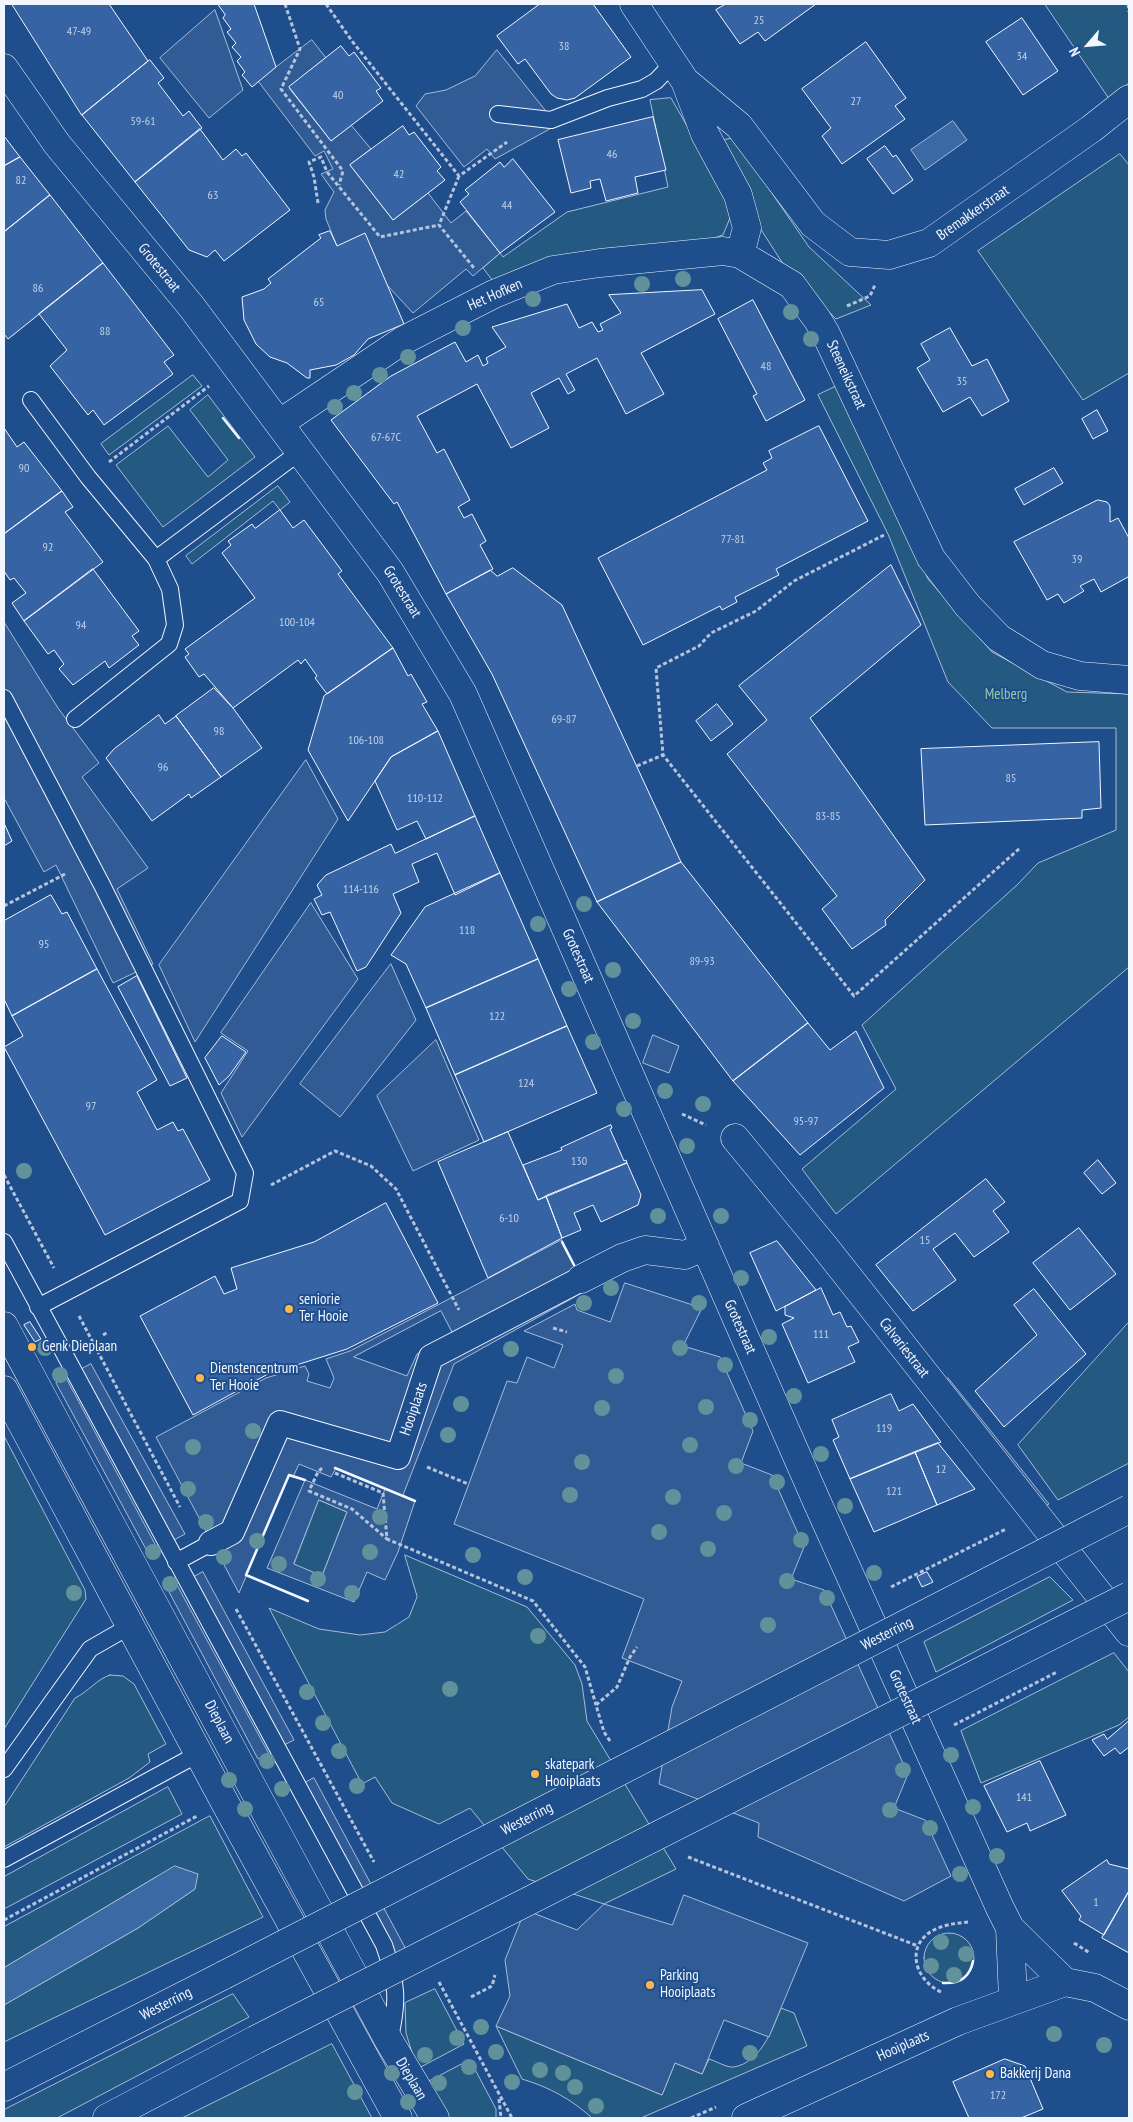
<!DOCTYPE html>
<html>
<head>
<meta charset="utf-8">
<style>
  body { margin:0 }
  #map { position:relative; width:1133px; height:2122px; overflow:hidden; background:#1f4e8c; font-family:"PT Sans Narrow",sans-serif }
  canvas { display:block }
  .frame { position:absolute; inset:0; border:5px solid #f2f6ff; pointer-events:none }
  .north { position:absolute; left:1063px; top:20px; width:50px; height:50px; -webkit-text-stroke:4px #1f4e8c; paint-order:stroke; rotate:243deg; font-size:14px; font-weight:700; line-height:20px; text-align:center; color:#f2f6ff }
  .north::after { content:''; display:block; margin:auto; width:18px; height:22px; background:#f2f6ff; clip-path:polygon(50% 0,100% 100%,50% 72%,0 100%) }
</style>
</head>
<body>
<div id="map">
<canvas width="1133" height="2122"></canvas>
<div class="frame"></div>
<div class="north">N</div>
</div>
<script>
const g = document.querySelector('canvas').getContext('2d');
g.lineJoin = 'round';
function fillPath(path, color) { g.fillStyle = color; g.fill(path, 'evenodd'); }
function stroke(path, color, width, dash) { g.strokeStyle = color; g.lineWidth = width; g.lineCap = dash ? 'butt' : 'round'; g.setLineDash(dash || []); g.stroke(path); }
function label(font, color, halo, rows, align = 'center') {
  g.font = font + ' "PT Sans Narrow",sans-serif'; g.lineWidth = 4; g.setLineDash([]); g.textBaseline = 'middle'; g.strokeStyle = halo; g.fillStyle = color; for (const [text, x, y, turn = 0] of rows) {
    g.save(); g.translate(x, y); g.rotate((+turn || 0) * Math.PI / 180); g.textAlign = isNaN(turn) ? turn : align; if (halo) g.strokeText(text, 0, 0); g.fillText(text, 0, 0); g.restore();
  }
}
const green = new Path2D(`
  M1045,4H1129V83L1109,98Z
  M671,98L734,208L723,235L705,241L496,285L483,268L500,253L503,257L567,212L668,187L650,100Z
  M734,138L809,247L871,305L836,319L785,267L760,228L722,149L724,140Z
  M1120,154L1129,165V373L1083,400L978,251Z
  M193,375L202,386L109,455L101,444Z
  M839,385L928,579L992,652L1067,692L1129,694V967L836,1214L802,1169L896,1089L862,1025L1017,885L1038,863L1116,830V728H992L948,682L888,534L818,395Z
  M208,395L255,457L163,527L116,465L168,426L208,477L228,460L190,410Z
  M278,486L290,502L280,510L273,501L192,564L186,556Z
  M1129,1322V1463L1058,1500L1018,1445Z
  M4,1436L85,1590L86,1599L4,1729Z
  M319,1500L347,1512L322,1576L294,1565Z
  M405,1555L527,1607L575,1665L582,1684L587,1721L676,1869L604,1904L528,1879L470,1808L439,1824L392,1803L375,1777L362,1784L269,1608L319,1629L360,1635L385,1632L409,1617L417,1597Z
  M1050,1577L1073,1600L936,1672L924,1642Z
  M1114,1653L1129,1672V1717L1119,1725L981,1783L961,1731Z
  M110,1675L123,1676L134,1684L166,1744L148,1754L150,1762L129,1778L4,1847V1807L75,1698C88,1692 97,1679 110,1675Z
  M168,1787L182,1814L4,1909V1877Z
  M210,1816L263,1917L4,2042V2005L138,1928L195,1889L156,1877L4,1968V1927Z
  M924 1958a25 25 0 1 1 50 0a25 25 0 1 1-50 0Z
  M435,1989L464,2044L417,2069L406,2033L405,2003Z
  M233,1994L249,2017L57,2118H4V2110Z
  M781,2008L794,2013L807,2046L641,2118H592C571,2099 549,2087 522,2079L496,2026L662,2095L675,2063L702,2074L709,2059C716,2061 727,2068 734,2067C761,2062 772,2030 781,2008Z
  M332,2044L372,2118H182L319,2050Z
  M470,2060L496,2109V2118H446L424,2084Z`);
fillPath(green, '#245a82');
stroke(green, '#a8bbd7', 1);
const parking = new Path2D(`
  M215,10L243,90L209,118L160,58Z
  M312,40L326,58L289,88L331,141L351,125L371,149L350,165L393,220L428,193L451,223L466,211L500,253L473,276L466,269L413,313L387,285L337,246L326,219L325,210L334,192L321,174L333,169L324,151L315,156L258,81Z
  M497,50L557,125L495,159L487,149L464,167L416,106L425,94L446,90L475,76Z
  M4,622L58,708L99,763L82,777L148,868L117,889L153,964L113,983L56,865L44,872L4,798Z
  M306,760L338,819L195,1042L159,965Z
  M311,903L358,979L242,1137L221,1093L248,1051L221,1033Z
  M391,964L416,1020L340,1117L300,1084Z
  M653,1035L679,1046L669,1073L643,1063Z
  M436,1040L479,1140L413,1171L377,1096Z
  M562,1240L587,1290L454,1364L403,1495L415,1501L398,1552L385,1580L367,1572L354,1602L267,1568L305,1480L377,1509L385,1489L336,1468L331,1477L299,1464L293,1477L289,1475L239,1593L156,1437L266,1378L305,1366L309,1374L307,1381L330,1388L334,1378L326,1359L350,1351ZM441,1311L453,1334L417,1354L407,1376L354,1357ZM319,1500L347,1512L322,1576L294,1564Z
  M625,1283L702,1308L683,1346L720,1357L753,1431L741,1463L772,1475L804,1547L791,1579L824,1590L908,1774L894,1808L925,1820L951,1876L904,1901L758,1837L759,1823L659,1784L672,1707L682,1681L622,1658L644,1599L454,1524L507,1381L517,1383L527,1357L554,1368L563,1345L524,1331L575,1304L577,1310L610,1322Z
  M91,1364L185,1534L172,1541L80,1370Z
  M66,1378L156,1546L147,1551L56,1383Z
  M948,1378L990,1430L1049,1504L1039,1510L939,1386Z
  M203,1572L294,1740L284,1745L192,1578Z
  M177,1585L269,1754L258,1759L168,1590Z
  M314,1778L409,1955L398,1961L303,1784Z
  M684,1895L808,1943L769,2037L724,2020L702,2074L675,2063L662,2095L496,2026L510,1996L505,1960L525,1910L577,1930L604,1904L672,1925Z`);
fillPath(parking, '#305b95');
stroke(parking, '#a8bbd7', 1);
const water = new Path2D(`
  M953,121L967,140L925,170L911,150Z
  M175,1866L198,1874L195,1889L138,1928L4,2005V1968Z`);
fillPath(water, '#3b69a3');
stroke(water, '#a8bbd7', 1);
const building = new Path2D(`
  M12,4H109L148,61L82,115Z
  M218,4H254L276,67L252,87L242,75L245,72L237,61L241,57L232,47L236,43L227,32L231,29L223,18L225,15Z
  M540,4H593L631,57L575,98L567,100L557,98L551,94L525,59L518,64L497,36Z
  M726,4H816L765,41L758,32L740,44L716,10Z
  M1022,18L1058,71L1023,95L986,42Z
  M866,42L906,98L895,106L905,119L842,164L822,136L831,128L802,89Z
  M341,46L349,56L354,52L381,88L376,91L383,101L331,141L289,87Z
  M150,60L164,78L158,83L183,116L189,111L202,128L135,182L82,115Z
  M653,117L666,170L635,177L638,193L606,201L600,179L590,181L591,188L571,193L558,140Z
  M403,126L409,135L414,132L441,167L437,171L445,180L393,220L350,165Z
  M200,129L223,160L236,149L242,156L246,153L290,210L224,261L215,250L207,257L189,250L135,182Z
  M4,136L20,157L4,166Z
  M885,146L893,157L896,155L913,180L893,194L867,159Z
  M20,157L50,195L4,232V166Z
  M513,159L555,212L500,253L460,202L469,194L465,190L500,162L504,167Z
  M50,195L103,263L8,339L4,334V232Z
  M330,231L337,246L365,233L404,324L368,339L354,355L336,365L310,370V378H307L287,363L270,357L256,344L244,320L242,297L264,289L271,283L268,279L321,238L319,235Z
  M103,263L174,355L164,362L173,374L104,425L93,410L88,415L50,366L67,350L39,314Z
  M702,290L715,314L641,353L664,394L626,414L597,358L566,374L575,390L568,394L559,378L531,393L549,428L511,448L477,384L417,416L437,453L444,449L470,500L458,507L464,518L472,514L486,541L480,545L493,569L446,594L397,502L394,504L331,420L391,376L455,342L466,362L478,355L483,366L488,363L486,358L506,347L492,327L567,304L579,328L592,322L598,332L603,330L600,324L621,313L609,295Z
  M753,300L805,400L766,421L753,396L757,394L718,319Z
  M950,328L972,366L987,359L1009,401L982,416L970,397L943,412L917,368L930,360L921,344Z
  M1097,410L1108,431L1093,439L1082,419Z
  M819,426L868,521L776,569L779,575L735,597L737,602L722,610L720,606L643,645L598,558L767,470L763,463L772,458L769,451Z
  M4,428L17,447L24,442L62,491L4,534Z
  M1054,468L1063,483L1024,505L1015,489Z
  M62,491L73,507L65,512L103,562L24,621L12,603L26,593L14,578L10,580L4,571V534Z
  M1098,500L1107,502L1110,506V522L1118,518L1129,538V580L1128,577L1101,592L1094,579L1080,586L1084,591L1064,603L1058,594L1047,600L1014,542Z
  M280,510L293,528L304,520L342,571L338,574L393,648L327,694L315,678L317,676L305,659L301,664L298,660L233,708L204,674L199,677L185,657L189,654L185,649L255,598L222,553L231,545L228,541L252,524L255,528Z
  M891,565L921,625L810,718L925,880L885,920L886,925L852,949L822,909L837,896L727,754L767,720L739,686Z
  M513,568L562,605L681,862L597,902L492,674L446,594L490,570L497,576Z
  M93,569L139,631L132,636L139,645L109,668L105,661L73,685L59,669L64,664L54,650L48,654L24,621Z
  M393,648L408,676L411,674L427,702L422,704L438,731L391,757L348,821L308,750L324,696Z
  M214,688L233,708L262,748L221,777L176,716Z
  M717,704L733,724L711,741L696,721Z
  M159,715L165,724L176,716L221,777L191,798L189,794L152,821L106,758L114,749Z
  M438,731L475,816L426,839L417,821L397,830L375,781L391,757Z
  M1099,742L1101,808L1082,810V818L925,825L921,749Z
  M475,816L500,873L455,895L437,853L412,864L419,882L393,894L401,913L366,967L357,971L330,912L322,915L314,899L322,895L317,885L326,875L391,844L395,853Z
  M4,823L12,841L4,846Z
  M681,862L808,1023L733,1081L597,902Z
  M500,873L538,959L426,1008L406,964L391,955L425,907Z
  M51,895L62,914L67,912L97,969L12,1016L4,999V921Z
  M538,959L567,1026L455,1075L426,1008Z
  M97,969L157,1080L137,1092L157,1130L173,1122L178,1131L183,1129L210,1180L105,1235L4,1047L23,1036L12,1016Z
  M137,976L187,1078L170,1086L118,987Z
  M808,1023L830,1050L856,1031L884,1088L800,1155L733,1081Z
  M567,1026L597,1093L484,1142L455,1075Z
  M222,1036L246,1052L229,1076L219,1085L205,1058Z
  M611,1125L612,1128L610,1129L624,1161L626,1160L627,1163L538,1200L523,1165L562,1150L561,1148Z
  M508,1132L538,1200L546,1196L562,1238L488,1278L438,1162Z
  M1098,1160L1116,1183L1102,1194L1084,1173Z
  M627,1163L641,1195L638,1205L601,1222L593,1205L574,1213L581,1230L562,1238L546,1196Z
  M986,1179L1005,1202L993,1211L1009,1232L974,1257L955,1233L933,1249L956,1280L913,1311L876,1265Z
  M386,1203L438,1303L347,1349L268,1374L193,1415L140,1316L215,1276L224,1294L237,1289L231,1268L314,1242Z
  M1079,1228L1116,1274L1070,1310L1033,1263Z
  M777,1241L816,1290L776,1311L750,1253Z
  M821,1288L833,1315L840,1312L847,1327L851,1326L859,1342L848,1347L855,1362L808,1383L782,1324L794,1318L785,1315V1307Z
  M1034,1289L1086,1354L1004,1427L975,1391L1037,1335L1014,1305Z
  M30,1322L41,1339L35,1342L24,1325Z
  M891,1394L899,1411L913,1404L941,1442L850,1479L833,1440L839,1437L832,1420Z
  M938,1443L975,1489L937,1505L915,1452Z
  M915,1452L937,1505L874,1532L850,1479Z
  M927,1572L933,1582L922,1587L917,1577Z
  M1129,1721V1747L1120,1754L1115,1748L1104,1756L1092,1740L1104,1734L1107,1739Z
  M1040,1761L1066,1815L1030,1831L1027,1823L1007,1832L984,1786Z
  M1107,1860L1109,1864L1129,1869V1891L1104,1935L1079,1920L1081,1916L1062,1891Z
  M1129,1891V1953L1102,1938Z
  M1005,2059L1025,2066L1043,2109L1021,2118H969L953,2082Z`);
fillPath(building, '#3563a3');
stroke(building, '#f2f6ff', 1);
const service = new Path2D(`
  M498,114L551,120L608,98L642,89L656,81L674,62
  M31,400L88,477L156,559L301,451
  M4,698L102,885L245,1173L240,1201L38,1307
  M75,719L169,644L175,625L170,589L156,559
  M4,1242L384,1945C397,1982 399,2002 389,2041
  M176,1562L211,1543
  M4,1769L90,1649L130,1626
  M4,1859L198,1754`);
const pedestrian = new Path2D(`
  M211,1543L232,1532L280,1423L398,1457L431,1357L581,1279`);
const minor = new Path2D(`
  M634,4L685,81L705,134L738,195L747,228L740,254
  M4,68L57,144L191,306L390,572L463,694L817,1502L1000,1908L1010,1928L1065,1982
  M685,81L739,126L813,224L850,252L889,255L929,243L1091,129L1129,99
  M280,423L402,341L494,294L553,270L600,263L723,251L740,254L792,285L817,319L825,332L931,558L968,606L999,638L1042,665L1080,676L1129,680
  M735,1138L824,1246L1129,1632
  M581,1279L622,1258L645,1250L685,1255L705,1246
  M1010,1928L1013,2000
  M746,2118L958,2021L1065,1982L1095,1988L1129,2006`);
const secondary = new Path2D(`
  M4,1326L389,2041L435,2118
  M4,1390L224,1801L398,2118`);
const trunk = new Path2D(`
  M4,2087L224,1975
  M107,2118L255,2040`);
stroke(service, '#f2f6ff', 18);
stroke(pedestrian, '#f2f6ff', 26);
stroke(minor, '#f2f6ff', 29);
stroke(secondary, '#f2f6ff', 29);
stroke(trunk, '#f2f6ff', 29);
stroke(new Path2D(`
  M285,4L300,49L281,89L343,171L339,185
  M326,4L352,41L459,176L507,142
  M1128,4L1129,12
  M459,176L439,225L474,268
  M318,203L314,177L309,162L321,157L327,172L380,237L439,225
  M847,306L870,296L875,285
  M109,462L209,386
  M884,535L794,581L756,611L711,633L699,646L656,668L663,755L854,996L1020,848
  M637,766L663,755
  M4,906L65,874
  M682,1114L706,1125
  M4,1175L54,1268
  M271,1185L335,1151L371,1166L396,1189L459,1310
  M79,1316L180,1507
  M553,1328L567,1332
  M103,1335L108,1332
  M427,1467L468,1484
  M322,1468L318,1472L309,1491L352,1509L387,1539
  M335,1473L383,1493L387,1539L533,1601L585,1667L596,1705
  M891,1587L1006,1529
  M236,1609L374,1862
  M954,1725L1057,1672
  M610,1741L604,1732L596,1705L617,1687L630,1657L637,1647
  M688,1857L918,1946
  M4,1920L197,1816
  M1074,1943L1090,1953
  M439,1982L512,2118
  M941,1992C913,1979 904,1942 938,1928C948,1924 959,1923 969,1922
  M471,1997L492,1986L495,1975
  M499,2099L501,2118
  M691,2118L716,2107`), '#b3c4dc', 3, [4, 2.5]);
stroke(service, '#1f4e8c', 16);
stroke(pedestrian, '#1f4e8c', 24);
stroke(minor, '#1f4e8c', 28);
stroke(secondary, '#1f4e8c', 28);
stroke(trunk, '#1f4e8c', 28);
const trunkBridge = new Path2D(`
  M224,1975L1129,1509
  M255,2040L1129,1596`);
stroke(trunkBridge, '#f2f6ff', 29, []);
stroke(trunkBridge, '#1f4e8c', 28);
stroke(new Path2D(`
  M223,418L239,438
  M562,1242L574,1265
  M335,1468L415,1501
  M305,1480L289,1475L246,1575L308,1601
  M943,1983C959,1984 970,1977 973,1961`), '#f2f6ff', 2.5);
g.fillStyle = '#61919a';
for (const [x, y] of [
  [683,279],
  [642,284],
  [533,299],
  [791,312],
  [463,328],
  [811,339],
  [408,357],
  [380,375],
  [354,393],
  [335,407],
  [584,904],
  [538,924],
  [613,970],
  [569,989],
  [633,1021],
  [593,1042],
  [665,1091],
  [703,1104],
  [624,1109],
  [687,1146],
  [24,1171],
  [658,1216],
  [721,1216],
  [741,1278],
  [611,1288],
  [584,1303],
  [699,1303],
  [769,1337],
  [45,1348],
  [680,1348],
  [511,1349],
  [725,1365],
  [60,1375],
  [616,1376],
  [794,1396],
  [461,1404],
  [706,1407],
  [602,1408],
  [750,1420],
  [253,1431],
  [448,1435],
  [690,1445],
  [193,1447],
  [821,1454],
  [582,1462],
  [736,1466],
  [777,1482],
  [188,1489],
  [570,1495],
  [673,1497],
  [845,1506],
  [724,1513],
  [380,1517],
  [206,1522],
  [659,1532],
  [801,1540],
  [257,1541],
  [708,1549],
  [153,1552],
  [370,1552],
  [473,1555],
  [224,1557],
  [279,1564],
  [874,1573],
  [525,1577],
  [318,1579],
  [787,1581],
  [170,1584],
  [74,1593],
  [352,1593],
  [827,1598],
  [768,1625],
  [538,1636],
  [450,1689],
  [307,1692],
  [323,1723],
  [339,1751],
  [951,1755],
  [267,1761],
  [903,1770],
  [229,1780],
  [357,1786],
  [282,1789],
  [973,1807],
  [245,1809],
  [890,1810],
  [930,1828],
  [997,1856],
  [960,1874],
  [941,1942],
  [966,1954],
  [931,1966],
  [954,1975],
  [481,2027],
  [1054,2034],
  [457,2038],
  [1104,2045],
  [496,2052],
  [750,2053],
  [425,2055],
  [469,2067],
  [540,2070],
  [392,2073],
  [563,2073],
  [512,2082],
  [439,2083],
  [575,2087],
  [355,2092],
  [408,2102],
  [596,2106]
]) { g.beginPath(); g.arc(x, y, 8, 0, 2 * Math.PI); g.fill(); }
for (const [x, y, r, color] of [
  [289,1309,5,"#ffb74d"],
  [32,1347,5,"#ffb74d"],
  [200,1378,5,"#ffb74d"],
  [535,1774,5,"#ffb74d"],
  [650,1985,5,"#ffb74d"],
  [990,2074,5,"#ffb74d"]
]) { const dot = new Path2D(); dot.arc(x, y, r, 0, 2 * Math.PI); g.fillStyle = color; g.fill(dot); stroke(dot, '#1f4e8c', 2); }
label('12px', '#c3d1e8', null, [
  ["25",759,21],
  ["47-49",79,32],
  ["38",564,47],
  ["34",1022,57],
  ["40",338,96],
  ["27",856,102],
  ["59-61",143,122],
  ["46",612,155],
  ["42",399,175],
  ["82",21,181],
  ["63",213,196],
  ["44",507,206],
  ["86",38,289],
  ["65",319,303],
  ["88",105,332],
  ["48",766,367],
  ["35",962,382],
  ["67-67C",386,438],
  ["90",24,469],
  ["77-81",733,540],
  ["92",48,548],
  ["39",1077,560],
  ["100-104",297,623],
  ["94",81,626],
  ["69-87",564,720],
  ["98",219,732],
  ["106-108",366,741],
  ["96",163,768],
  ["85",1011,779],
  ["110-112",425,799],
  ["83-85",828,817],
  ["114-116",361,890],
  ["118",467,931],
  ["95",44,945],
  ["89-93",702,962],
  ["122",497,1017],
  ["124",526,1084],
  ["97",91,1107],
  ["95-97",806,1122],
  ["130",579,1162],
  ["6-10",509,1219],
  ["15",925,1241],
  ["111",821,1335],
  ["119",884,1429],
  ["12",941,1470],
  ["121",894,1492],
  ["141",1024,1798],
  ["1",1096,1903],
  ["172",998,2096]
]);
label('15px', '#f2f6ff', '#1f4e8c', [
  ["Bremakkerstraat",973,213,-35],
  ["Grotestraat",159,268,51],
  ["Het Hofken",495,295,-24],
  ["Steeneikstraat",846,375,65],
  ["Grotestraat",402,592,58],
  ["Grotestraat",578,956,66],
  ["Grotestraat",740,1327,66],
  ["Calvariestraat",904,1348,52],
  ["Hooiplaats",414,1409,-71],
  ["Westerring",887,1634,-27],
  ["Grotestraat",905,1697,65],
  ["Dieplaan",219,1722,62],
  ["Westerring",527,1819,-27],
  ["Westerring",166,2004,-27],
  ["Hooiplaats",903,2046,-24],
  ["Dieplaan",411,2079,59]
]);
label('15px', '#97c8a6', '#1f4e8c', [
  ["Melberg",1006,695]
]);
label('15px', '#f2f6ff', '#1f4e8c', [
  ["seniorie",299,1300],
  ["Ter Hooie",299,1317],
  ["Genk Dieplaan",42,1347],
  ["Dienstencentrum",210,1369],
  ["Ter Hooie",210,1386],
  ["skatepark",545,1765],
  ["Hooiplaats",545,1782],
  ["Parking",660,1976],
  ["Hooiplaats",660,1993],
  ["Bakkerij Dana",1000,2074]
], 'left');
</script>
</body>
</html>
